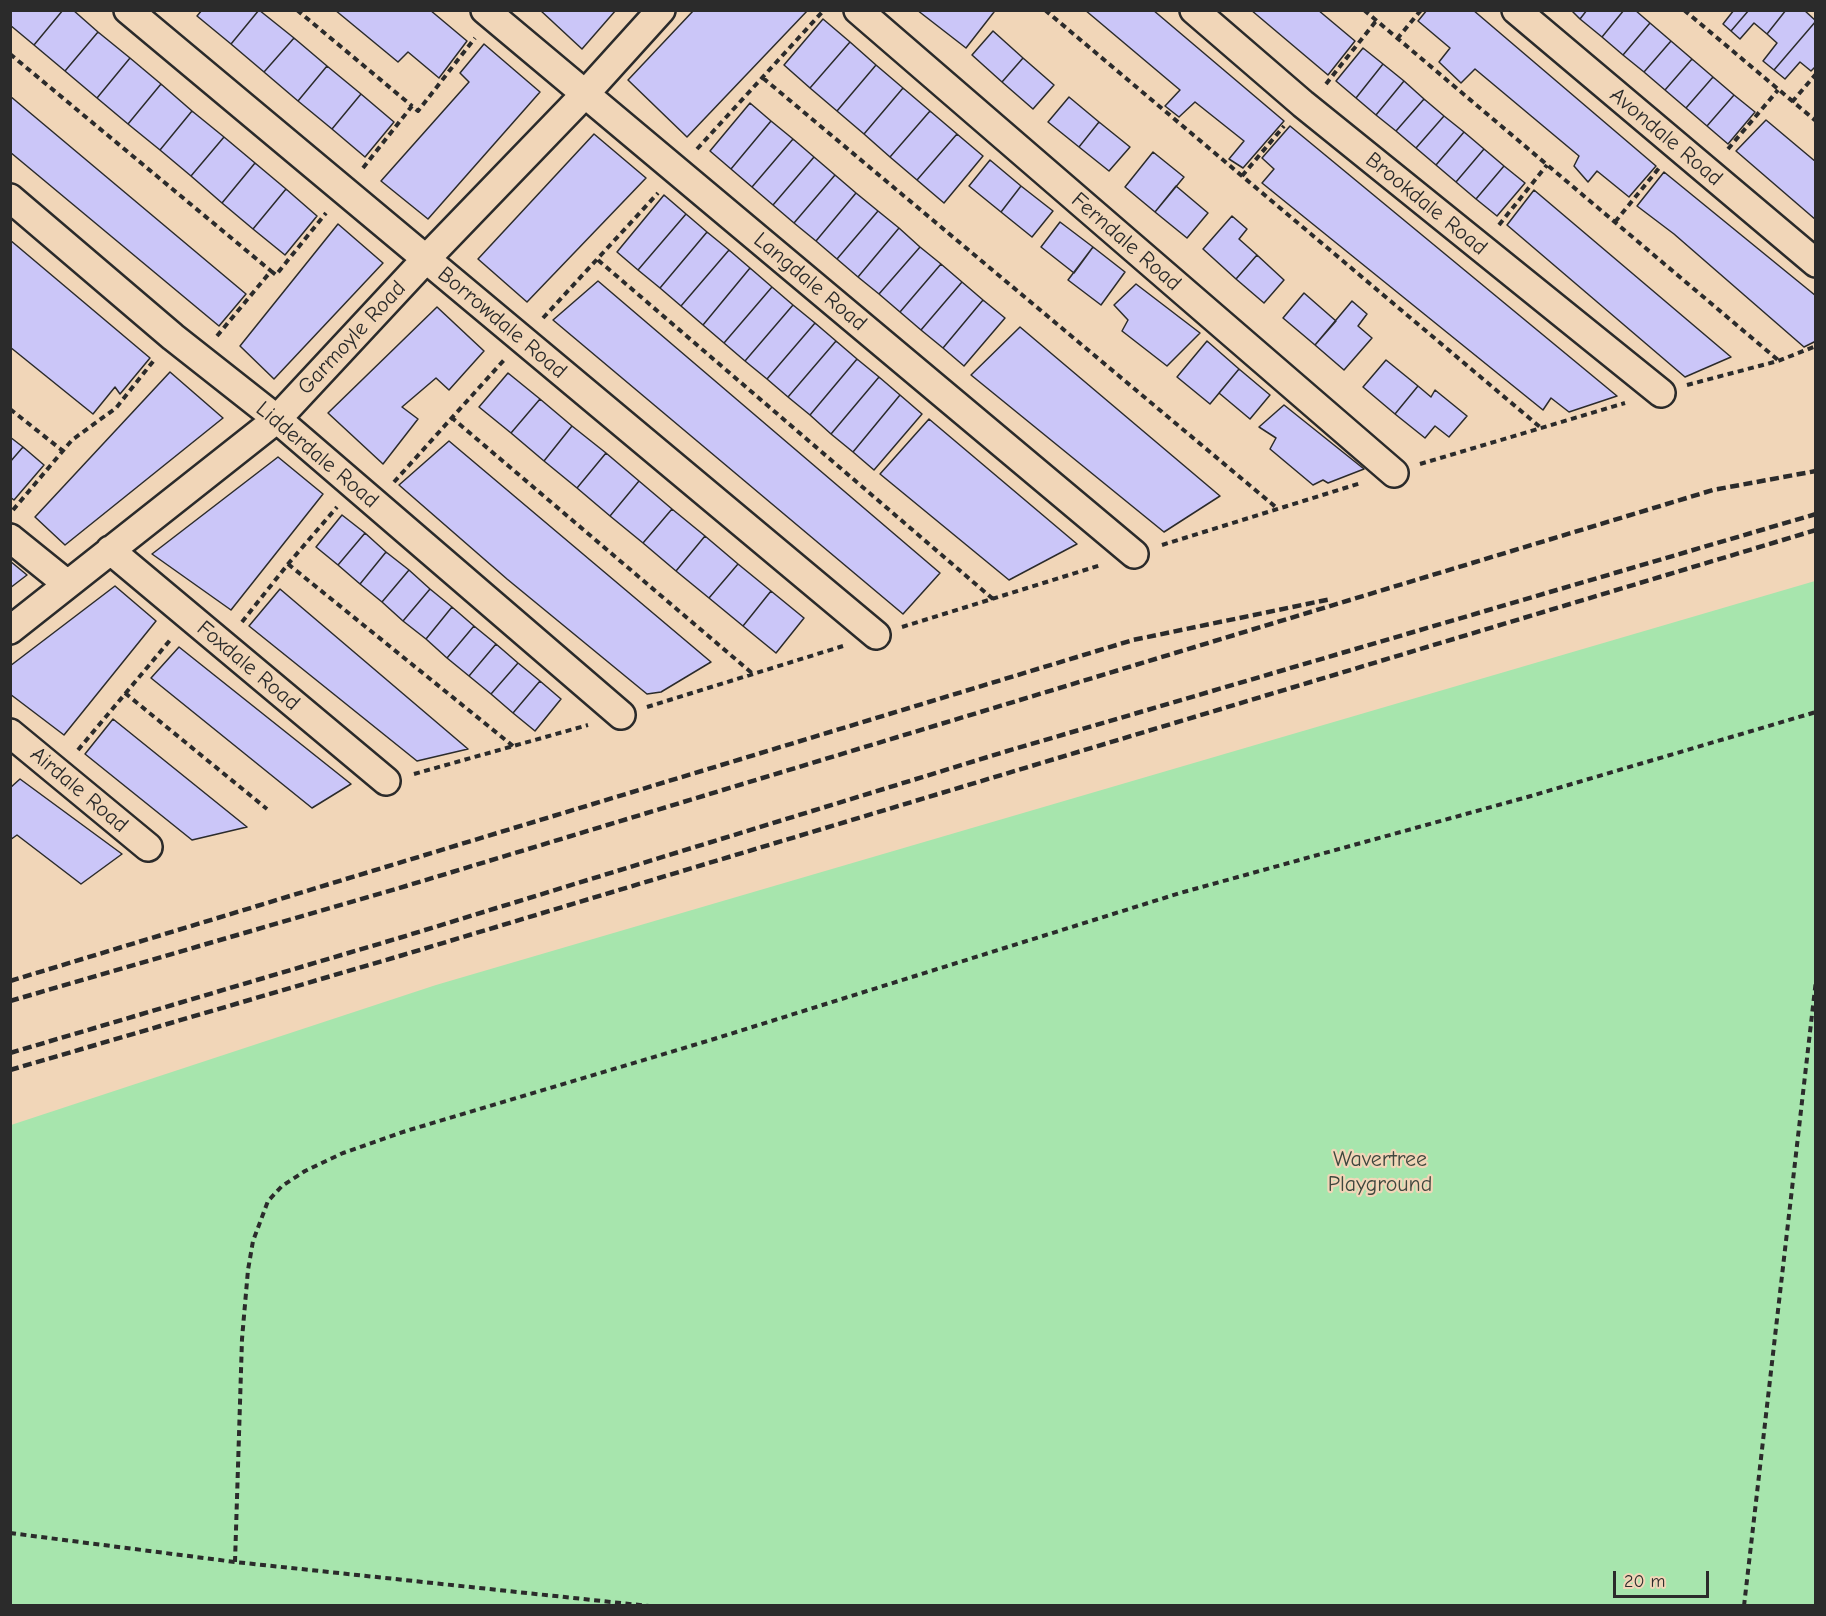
<!DOCTYPE html>
<html>
<head>
<meta charset="utf-8">
<style>
  body { margin:0 }
  #map { position:relative; width:1826px; height:1616px; overflow:hidden; background:#f1d6b8; font-family:"Comic Neue",sans-serif }
  canvas { display:block }
  .frame { position:absolute; inset:0; border:12px solid #2b2b2b; pointer-events:none }
  .scale { position:absolute; left:1613px; top:1571px; width:96px; height:27px; box-sizing:border-box; border:3px solid #2b2b2b; border-top:0; padding-left:8px; font-size:18px; line-height:21px; white-space:nowrap; color:#2b2b2b; -webkit-text-stroke:4px #f1d6b8; paint-order:stroke }
</style>
</head>
<body>
<div id="map">
<canvas width="1826" height="1616"></canvas>
<div class="frame"></div>
<div class="scale">20 m</div>
</div>
<script>
const g = document.querySelector('canvas').getContext('2d');
g.lineJoin = 'round';
function fillPath(path, color) { g.fillStyle = color; g.fill(path, 'evenodd'); }
function stroke(path, color, width, dash) { g.strokeStyle = color; g.lineWidth = width; g.lineCap = dash ? 'butt' : 'round'; g.setLineDash(dash || []); g.stroke(path); }
function label(font, color, halo, rows, align = 'center') {
  g.font = font + ' "Comic Neue",sans-serif'; g.lineWidth = 4.5; g.setLineDash([]); g.textBaseline = 'middle'; g.strokeStyle = halo; g.fillStyle = color; for (const [text, x, y, turn = 0] of rows) {
    g.save(); g.translate(x, y); g.rotate((+turn || 0) * Math.PI / 180); g.textAlign = isNaN(turn) ? turn : align; if (halo) g.strokeText(text, 0, 0); g.fillText(text, 0, 0); g.restore();
  }
}
fillPath(new Path2D(`
  M1815,581V1605H11V1125L436,985Z`), '#a7e5ad');
const building = new Path2D(`
  M10,10H63L34,45L10,25Z
  M63,10H73L98,32L65,71L34,45Z
  M202,10H259L231,44L197,16Z
  M259,10L294,38L264,72L231,44Z
  M335,10H430L467,41L439,78L408,52L398,62Z
  M540,10H616L582,49Z
  M694,10H808L687,137L628,80Z
  M917,10H992L994,12L966,48Z
  M1085,10H1153L1284,121L1243,168L1229,159L1244,141L1195,102L1179,117L1165,106L1180,90Z
  M1251,10H1318L1355,41L1328,75Z
  M1427,10H1473L1656,166L1629,197L1597,171L1588,182L1574,166L1579,156L1475,69L1461,83L1439,62L1450,48L1418,21Z
  M1571,10H1587L1580,19Z
  M1587,10H1624L1602,37L1580,19Z
  M1624,10H1635L1650,23L1623,55L1602,37Z
  M1734,10H1749L1731,31L1723,24Z
  M1749,10H1786L1767,34L1754,23L1740,39L1731,31Z
  M1786,10H1804L1816,21L1774,70L1763,61L1777,43L1767,34Z
  M823,19L850,42L810,88L784,65Z
  M1816,21V66L1811,71L1800,62L1785,79L1774,70Z
  M1650,23L1671,41L1644,72L1623,55Z
  M993,31L1023,58L1002,82L972,55Z
  M98,32L130,58L97,98L65,71Z
  M294,38L327,66L298,101L264,72Z
  M1671,41L1692,59L1665,90L1644,72Z
  M850,42L876,65L837,111L810,88Z
  M484,44L540,92L428,219L381,181L469,82L460,73Z
  M1363,48L1383,64L1356,98L1336,81Z
  M130,58L161,84L128,124L97,98Z
  M1023,58L1054,85L1033,109L1002,82Z
  M1692,59L1713,77L1686,108L1665,90Z
  M1383,64L1404,81L1376,115L1356,98Z
  M876,65L903,88L864,134L837,111Z
  M327,66L361,94L332,129L298,101Z
  M1713,77L1734,95L1707,126L1686,108Z
  M1404,81L1424,99L1396,131L1376,115Z
  M161,84L192,111L160,150L128,124Z
  M903,88L930,111L890,157L864,134Z
  M361,94L394,122L365,157L332,129Z
  M1734,95L1755,112L1728,144L1707,126Z
  M10,96L246,294L219,326L10,152Z
  M1069,97L1099,122L1079,147L1048,122Z
  M1424,99L1444,116L1416,148L1396,131Z
  M750,103L771,121L731,169L710,151Z
  M192,111L224,137L191,176L160,150Z
  M930,111L957,134L917,180L890,157Z
  M1444,116L1464,132L1436,165L1416,148Z
  M1766,120L1816,162V220L1736,151Z
  M771,121L793,139L752,187L731,169Z
  M1099,122L1130,147L1109,171L1079,147Z
  M1290,126L1617,396L1569,412L1551,398L1543,410L1262,183L1274,169L1262,158Z
  M1464,132L1484,149L1456,182L1436,165Z
  M594,134L646,178L527,302L478,259Z
  M957,134L983,156L944,203L917,180Z
  M224,137L255,163L222,203L191,176Z
  M793,139L814,157L773,205L752,187Z
  M1484,149L1504,166L1476,199L1456,182Z
  M1153,152L1184,177L1155,212L1125,187Z
  M814,157L835,175L794,223L773,205Z
  M990,160L1021,186L1001,212L969,186Z
  M255,163L286,189L253,229L222,203Z
  M1504,166L1525,183L1497,216L1476,199Z
  M1664,172L1816,296V341L1804,347L1674,234L1637,206Z
  M835,175L856,193L816,241L794,223Z
  M1021,186L1053,211L1032,237L1001,212Z
  M1176,186L1208,213L1187,238L1155,212Z
  M286,189L317,216L285,255L253,229Z
  M1534,190L1731,357L1685,377L1507,225Z
  M856,193L878,211L837,259L816,241Z
  M664,195L686,214L638,270L617,252Z
  M878,211L899,228L858,277L837,259Z
  M686,214L707,232L660,288L638,270Z
  M1232,216L1247,229L1239,239L1257,255L1236,279L1203,249Z
  M1060,222L1093,247L1074,273L1041,247Z
  M338,224L383,263L274,379L240,346Z
  M899,228L920,247L879,294L858,277Z
  M707,232L729,250L681,306L660,288Z
  M10,240L150,358L120,394L115,387L93,414L10,347Z
  M920,247L941,264L900,312L879,294Z
  M1093,247L1125,272L1101,305L1068,280Z
  M729,250L750,268L703,325L681,306Z
  M1257,255L1284,280L1264,303L1236,279Z
  M941,264L962,282L921,330L900,312Z
  M750,268L772,287L724,343L703,325Z
  M598,281L940,573L903,614L553,320Z
  M962,282L983,300L943,348L921,330Z
  M1136,284L1200,333L1167,366L1122,331L1128,320L1114,305Z
  M772,287L793,305L745,361L724,343Z
  M1304,293L1336,321L1315,345L1283,318Z
  M983,300L1005,318L964,366L943,348Z
  M1352,301L1367,314L1358,326L1372,338L1344,370L1315,345Z
  M793,305L815,323L767,379L745,361Z
  M437,307L484,351L449,390L436,378L402,407L418,419L383,464L328,413Z
  M815,323L836,341L788,397L767,379Z
  M1020,327L1220,496L1164,532L971,375Z
  M836,341L857,359L810,415L788,397Z
  M1207,341L1239,369L1210,404L1177,377Z
  M857,359L879,377L831,434L810,415Z
  M1386,360L1418,386L1395,414L1363,387Z
  M1239,369L1270,395L1250,419L1219,393Z
  M170,372L223,418L65,545L35,517Z
  M508,373L540,399L511,433L479,407Z
  M879,377L900,395L853,452L831,434Z
  M1418,386L1431,397L1435,390L1467,416L1449,437L1435,426L1425,438L1395,414Z
  M900,395L922,414L874,470L853,452Z
  M540,399L572,426L544,461L511,433Z
  M1284,405L1364,469L1328,483L1323,480L1313,485L1270,449L1276,438L1259,427Z
  M929,419L1077,544L1009,580L880,474Z
  M572,426L606,453L577,488L544,461Z
  M10,437L23,447L10,462Z
  M449,441L711,662L661,692L647,694L507,579L399,485Z
  M23,447L44,465L14,500L10,497V462Z
  M606,453L639,481L610,516L577,488Z
  M278,457L323,494L231,610L152,554Z
  M639,481L672,509L643,543L610,516Z
  M672,509L705,536L676,571L643,543Z
  M342,515L365,533L338,565L316,547Z
  M365,533L386,552L360,584L338,565Z
  M705,536L738,564L709,598L676,571Z
  M386,552L409,570L382,602L360,584Z
  M10,561L27,575L10,588Z
  M738,564L771,591L743,626L709,598Z
  M409,570L430,589L403,621L382,602Z
  M115,586L156,621L64,735L10,694V666Z
  M280,589L468,749L417,761L249,626Z
  M430,589L452,607L426,639L403,621Z
  M771,591L804,618L776,653L743,626Z
  M452,607L474,626L447,658L426,639Z
  M474,626L496,644L469,676L447,658Z
  M496,644L518,663L491,694L469,676Z
  M179,647L351,784L312,808L151,678Z
  M518,663L540,681L513,713L491,694Z
  M540,681L561,699L535,731L513,713Z
  M113,719L247,827L192,840L85,754Z
  M20,779L122,854L81,884L17,835L10,840V788Z`);
fillPath(building, '#cbc6f8');
stroke(building, '#2b2b2b', 1.5);
const minor = new Path2D(`
  M128,10L876,635
  M485,10L1134,554
  M858,10L1394,473
  M1194,10L1303,104L1661,393
  M1516,10L1816,263
  M10,198L173,337L277,419L621,715
  M10,538L67,584
  M110,550L386,781
  M10,630L277,419L425,260L585,94L661,10
  M10,733L148,847`);
stroke(minor, '#2b2b2b', 32);
stroke(new Path2D(`
  M297,10L412,106
  M1045,10L1540,427
  M1364,10L1778,360
  M1684,10L1816,121
  M1397,39L1421,10
  M10,54L271,271
  M763,78L1278,509
  M1326,84L1376,21
  M1792,102L1816,74
  M697,149L824,10
  M1728,149L1778,90
  M363,168L412,106L418,111L475,38
  M1242,176L1284,126
  M1615,222L1659,168
  M1499,225L1547,165
  M598,260L993,599
  M543,318L658,193
  M217,336L271,271L276,275L326,213
  M1687,385L1778,361L1816,346
  M10,409L63,451
  M451,417L753,674
  M1420,464L1625,403
  M394,482L504,360
  M13,510L72,440L116,408L155,359
  M1162,545L1361,483
  M288,564L513,746
  M242,622L288,564L337,507
  M902,627L1101,565
  M125,693L267,809
  M647,707L843,646
  M78,750L171,639
  M414,774L588,725
  M10,1533L235,1562L649,1606
  M235,1562L242,1339L248,1270L253,1241L268,1201L282,1186L305,1171L343,1153L406,1131L714,1039L1180,893L1531,796L1816,712
  M1744,1606L1816,980`), '#2b2b2b', 4, [6, 4.5]);
stroke(minor, '#f1d6b8', 27);
stroke(new Path2D(`
  M10,981L1133,640L1331,599
  M10,1001L406,886L1713,490L1816,471
  M10,1053L399,938L1004,752L1816,514
  M10,1070L403,955L1816,530`), '#2b2b2b', 4.5, [9, 4.5]);
label('22px', '#2b2b2b', '#f1d6b8', [
  ["Avondale Road",1666,137,40],
  ["Brookdale Road",1426,204,39],
  ["Ferndale Road",1126,242,41],
  ["Langdale Road",810,282,40],
  ["Borrowdale Road",502,323,40],
  ["Garmoyle Road",352,338,-47],
  ["Lidderdale Road",317,455,40],
  ["Foxdale Road",248,666,40],
  ["Airdale Road",79,790,40]
]);
label('22px', '#3e473e', '#f1d6b8', [
  ["Wavertree",1380,1160],
  ["Playground",1380,1185]
]);
</script>
</body>
</html>
